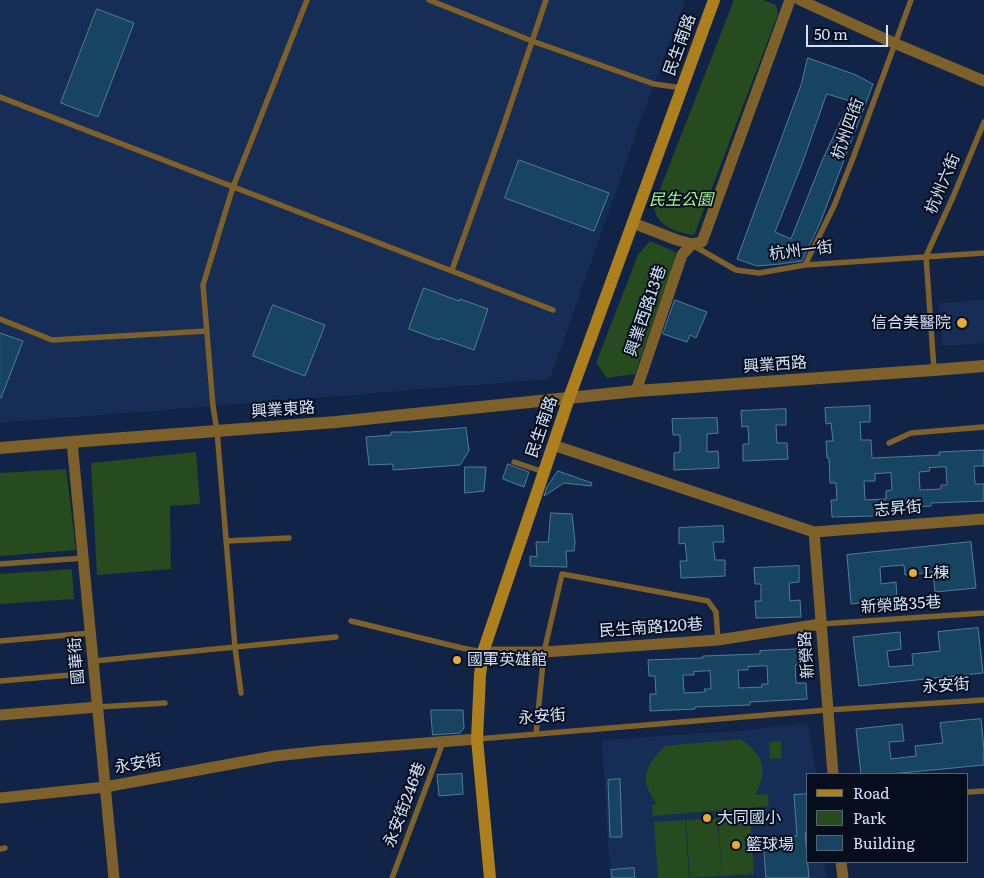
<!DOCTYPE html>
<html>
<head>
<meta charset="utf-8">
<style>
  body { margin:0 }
  #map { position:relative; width:984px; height:878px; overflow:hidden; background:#112447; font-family:Literata,serif }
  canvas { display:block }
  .legend { position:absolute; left:806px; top:773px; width:162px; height:90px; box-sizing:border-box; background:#060e1d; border:1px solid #586375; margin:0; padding:6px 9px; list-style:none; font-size:15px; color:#d4e2f9 }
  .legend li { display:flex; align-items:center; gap:10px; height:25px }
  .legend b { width:25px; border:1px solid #586375 }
  .scale { position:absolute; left:806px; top:25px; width:82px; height:22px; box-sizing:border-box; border:2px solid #d4e2f9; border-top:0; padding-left:6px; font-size:15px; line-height:18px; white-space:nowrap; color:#d4e2f9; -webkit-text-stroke:4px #060e1d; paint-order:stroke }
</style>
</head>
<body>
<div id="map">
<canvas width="984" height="878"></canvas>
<ul class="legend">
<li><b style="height:6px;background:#ae801d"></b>Road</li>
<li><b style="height:14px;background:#264b1f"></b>Park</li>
<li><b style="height:14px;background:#174461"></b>Building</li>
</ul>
<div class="scale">50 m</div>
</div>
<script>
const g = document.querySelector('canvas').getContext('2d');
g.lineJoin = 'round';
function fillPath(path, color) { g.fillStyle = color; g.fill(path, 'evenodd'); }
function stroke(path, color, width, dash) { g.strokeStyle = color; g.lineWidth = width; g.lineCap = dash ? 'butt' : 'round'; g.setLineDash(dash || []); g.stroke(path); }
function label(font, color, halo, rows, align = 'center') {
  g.font = font + ' Literata,"Noto Sans TC",serif'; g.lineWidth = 4; g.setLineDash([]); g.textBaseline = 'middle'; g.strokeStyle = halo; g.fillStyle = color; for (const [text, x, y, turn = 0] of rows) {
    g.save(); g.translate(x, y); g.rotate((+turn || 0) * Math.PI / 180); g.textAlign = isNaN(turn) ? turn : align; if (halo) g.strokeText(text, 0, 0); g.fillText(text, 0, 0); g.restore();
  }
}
fillPath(new Path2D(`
  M0,0H685L638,128L550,379L0,423Z
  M984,300V343L942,346L939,303Z
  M808,723L816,774H808V862H824L826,878H610L602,740L737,731Z`), '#162e56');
fillPath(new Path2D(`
  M734,0H763L776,5L778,14L694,235C680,233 661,228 656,214C654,211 655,206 655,202Z
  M650,241L676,252L672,269L635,374L607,378L596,363L638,255Z
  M196,452L200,504L170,506L171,569L97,575L91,463Z
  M66,469L76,550L0,556V473Z
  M72,569L74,599L0,604V574Z
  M741,739C763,755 769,770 755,795L768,794L769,806L653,816L652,805L657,804C638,780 645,766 665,746Z
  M781,741V758L770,759L769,742Z
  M750,815L754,874L722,876L718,817Z
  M717,818L722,876L690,878L686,820Z
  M685,820L689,878H658L654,822Z`), '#264b1f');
const building = new Path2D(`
  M97,9L134,23L98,117L61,103Z
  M808,58L856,75L873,84L820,223L802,261L780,264L757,266L737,259L801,85ZM827,94L850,101L822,161L791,239L775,232L802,164Z
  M519,160L609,193L594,231L505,198Z
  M424,288L459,301L460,299L488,309L474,350L440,338L439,340L409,329Z
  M675,300L707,312L696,338L690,335L687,342L663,334Z
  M273,305L325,325L305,376L253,356Z
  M0,333L23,341L1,398H0Z
  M870,406V422H860L861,440H871L872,458L940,455L939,452L984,450V466H974L975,484H984V501L931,503V506L876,508V516L832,517L831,500H837L836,483H830L829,458H827L826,441H833L831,423L826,424L825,408ZM946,467L947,485H941V489L920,490L919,472L930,471L929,468ZM891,473L892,490L886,491V499L865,500L864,481H875V474Z
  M786,409V425H776L777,443H787L788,459L743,461V444H749L748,426L742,427L741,411Z
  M717,418L718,433L707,434V452L718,451L719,468L674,470V453L680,452V435H673L672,419Z
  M466,428L469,451L460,465L393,470V464L369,465L366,437L391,435V432H410Z
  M508,464L513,466L529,472L524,487L503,479Z
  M465,467H486L484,491L465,493Z
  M558,471L592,483L591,486L564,483L544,496L547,487Z
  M551,513L572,514L575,542L574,551H566L567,567L530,566V556L537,557L536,542H548Z
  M723,526L724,542H713L715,560H725V576L681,578L680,561H687L685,543L679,544V528Z
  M971,542L976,588L935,592L933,572L905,575L904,565L880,567L881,584L896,582L897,599L851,604L847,555Z
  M799,566V582L789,583L790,601L800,600L801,617L756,618L755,601H761V584H755L754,568Z
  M978,628L983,673L859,686L853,637L900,632L901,649L887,651L889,667L913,665L912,654L940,651L938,632Z
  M805,649L806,665H795L796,683H806L807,699L750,702V705L695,707V709L650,711V694H656L655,676H649L648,660L703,658V656L760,654V651ZM767,666L768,684H762V687L739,688L738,670H748V667ZM710,671L711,689H704L705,692L684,693L683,675H694V672Z
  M431,710H463L464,728L460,733L433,735Z
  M981,719L984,749V765L891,774H861L856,729L902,724L904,741L889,742L891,759L916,756L915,746L943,743L940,723Z
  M462,774L463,794L439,796L437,775Z
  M620,779L622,837H610L608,780Z
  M808,794V833H805L809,878H766L763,839L797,836L794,795Z
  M634,868L635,878H612L611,870Z`);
fillPath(building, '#174461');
stroke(building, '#507d9c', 1);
stroke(new Path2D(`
  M429,0L532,41L654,84L682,88
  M0,97L553,310
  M694,246L736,270L759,273L805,265L984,253
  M805,265L834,206L853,158L911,0
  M452,270L502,130L546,0
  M0,319L52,340L207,331
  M934,370L926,256L953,197L984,122
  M889,443L911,433L984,427
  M514,462L544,472
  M226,541L289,538
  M0,564L84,558
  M351,621L462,648L483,652
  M821,624L984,613
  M0,641L91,633
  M94,661L336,637
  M0,681L82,674
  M241,693L235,647L217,431L213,406L203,285L233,187L307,0
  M98,707L165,703
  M536,734L544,652L562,574L708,601L716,612L718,640
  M477,739L827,710L984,700
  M968,792L984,791
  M0,849L5,848
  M392,878L443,742`), '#7d602a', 5.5);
stroke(new Path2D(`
  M800,0L894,43L984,81
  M633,223L677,240L692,244L702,242L790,0
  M636,391L682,255L692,244
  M72,442L114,878
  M553,445L814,532L984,519
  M814,532L833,774
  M483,652H544L718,640L821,624
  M0,715L98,707
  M0,798L105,787L275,756L322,751L477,739
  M841,862L843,878`), '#7d602a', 11);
stroke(new Path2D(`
  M0,448L84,441L336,422L636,391L934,370L984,366`), '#7d602a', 12);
stroke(new Path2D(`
  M490,878L477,739L480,675L483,652L569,398L714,0`), '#ae801d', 12);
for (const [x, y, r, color] of [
  [962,323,6,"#e6ac36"],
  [913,573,5,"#e6ac36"],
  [457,660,5,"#e6ac36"],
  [707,818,5,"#e6ac36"],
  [736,845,5,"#e6ac36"]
]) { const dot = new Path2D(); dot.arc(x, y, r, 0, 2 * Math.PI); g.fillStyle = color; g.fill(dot); stroke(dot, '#060e1d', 2); }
label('16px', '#d4e2f9', '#060e1d', [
  ["民生南路",680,45,-70],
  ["杭州四街",848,129,-70],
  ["杭州六街",943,184,-67],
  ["杭州一街",801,251,-7],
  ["興業西路13巷",646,311,-71],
  ["興業西路",775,365,-4],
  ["興業東路",283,410,-4],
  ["民生南路",542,427,-71],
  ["志昇街",898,509,-5],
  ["新榮路35巷",901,605,-4],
  ["民生南路120巷",651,628,-4],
  ["新榮路",807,655,-94],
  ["國華街",77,661,-95],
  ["永安街",946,686,-4],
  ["永安街",542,717,-5],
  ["永安街",138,764,-10],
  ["永安街246巷",405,805,-69]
]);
label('italic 16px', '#a6f798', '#060e1d', [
  ["民生公園",681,200]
]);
label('16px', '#d4e2f9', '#060e1d', [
  ["信合美醫院",951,323,"right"],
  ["L棟",923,573],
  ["國軍英雄館",467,660],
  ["大同國小",717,818],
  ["籃球場",746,845]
], 'left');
</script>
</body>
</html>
